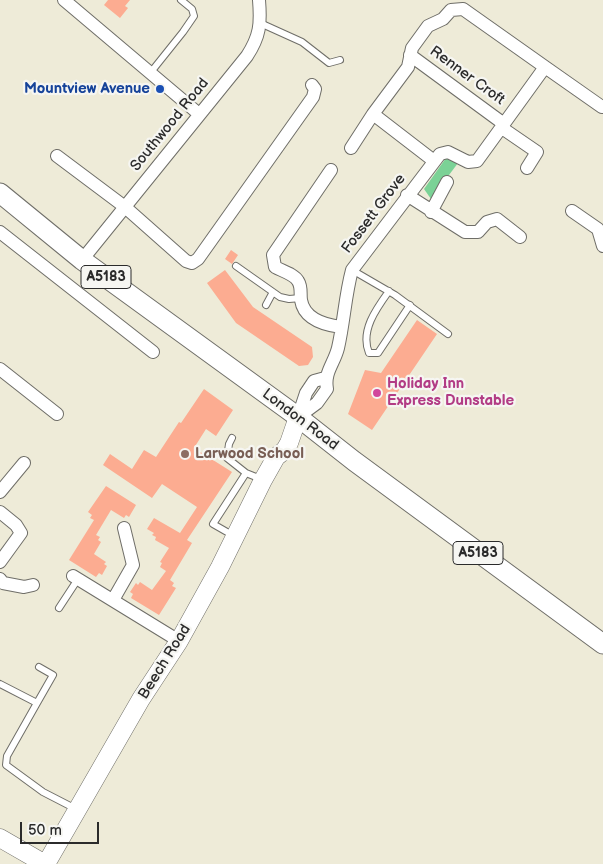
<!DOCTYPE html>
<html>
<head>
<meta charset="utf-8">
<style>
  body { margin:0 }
  #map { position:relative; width:603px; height:864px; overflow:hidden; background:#eeebd8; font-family:"Balsamiq Sans",sans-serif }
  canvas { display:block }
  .scale { position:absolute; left:20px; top:822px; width:79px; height:22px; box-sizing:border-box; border:2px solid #2b2b2b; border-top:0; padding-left:6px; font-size:15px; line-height:18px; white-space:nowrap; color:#2b2b2b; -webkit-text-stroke:4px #f6f6f2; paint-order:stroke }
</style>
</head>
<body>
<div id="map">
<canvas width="603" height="864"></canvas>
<div class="scale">50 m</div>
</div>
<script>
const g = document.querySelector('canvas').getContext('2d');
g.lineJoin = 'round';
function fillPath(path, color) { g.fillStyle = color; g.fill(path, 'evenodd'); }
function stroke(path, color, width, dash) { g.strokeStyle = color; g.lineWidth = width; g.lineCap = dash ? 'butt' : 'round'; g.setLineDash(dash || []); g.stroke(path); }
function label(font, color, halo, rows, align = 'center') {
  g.font = font + ' "Balsamiq Sans",sans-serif'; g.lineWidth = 4.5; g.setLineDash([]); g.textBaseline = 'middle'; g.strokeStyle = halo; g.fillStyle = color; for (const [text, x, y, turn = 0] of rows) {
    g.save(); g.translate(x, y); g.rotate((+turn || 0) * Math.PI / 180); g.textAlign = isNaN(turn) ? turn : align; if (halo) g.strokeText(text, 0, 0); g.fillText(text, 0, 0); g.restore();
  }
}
fillPath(new Path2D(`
  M446,158L458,163L431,199L424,189Z`), '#7bd296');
fillPath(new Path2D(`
  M108,0H130L125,6L128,8L120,18L104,5Z
  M231,250L238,255L232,264L225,259Z
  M225,270L253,307L312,347L313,357L308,365L299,366L236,323L207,283Z
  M417,320L437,334L372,430L348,414L365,370L381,373Z
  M204,389L233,410L216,436L206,429L194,448L232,472L187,540L192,543L170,580L174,583L172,586L176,588L159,615L131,598L133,594L130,592L136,583L138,585L140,582L152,590L166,571L160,567L162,563L160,562L169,548L155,540L156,537L152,535L154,533L147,529L154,518L180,533L197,507L162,484L152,498L103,465L110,454L132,469L144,450L156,457L179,422L181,423Z
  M106,486L136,505L129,517L126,515L124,518L111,510L96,535L100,537L98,540L101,542L94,554L106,562L104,564L107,566L102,575L99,573L96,577L69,560L94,520L90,518L92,515L88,512Z`), '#fcac91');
const lane = new Path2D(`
  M260,23L302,42L329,63L340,60
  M151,72L183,32L194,16L192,9L181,0
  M236,266L280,297L289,299L301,298
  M352,270L395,295L448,334
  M389,291C376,309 360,331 369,353H378L410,305
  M266,305L273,292
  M232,438L229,444L227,458L246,473
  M234,536L213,524L246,473L261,479
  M59,608L78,579
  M0,684L37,703L53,675L39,667
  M37,703L7,756L6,765L43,792L76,809`);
const street = new Path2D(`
  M64,0L199,114
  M410,55L504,124
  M502,128L537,152L527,168
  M351,148L373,114
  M57,156L125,207L186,261L192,263L198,259L313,97L315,89L312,85
  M434,161L373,114L408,67L412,48L428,26L443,19L451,10L463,9L545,67
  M331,170L273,255L275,267C282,271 294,274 298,281C302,287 300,294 301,300C304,319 325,325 341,327
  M407,195L465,232H478L487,222L497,219L520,237
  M572,211L598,229L603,246
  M431,212L447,182
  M0,232L153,352
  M82,260L247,56C260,36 261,24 259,0
  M0,369L57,414
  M298,417L317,403L327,389C324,372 334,364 338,348C344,322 345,296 352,270L440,154L448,152L468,162L477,161L545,67L602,107
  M298,417L306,393L314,381L325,378
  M0,492L24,463
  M0,512L16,525L21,533L0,562
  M73,576L179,641
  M0,579L3,583L24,587L33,585
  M113,600L133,565L124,528`);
const secondary = new Path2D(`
  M0,838L45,864
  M46,864L141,699L179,641L220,567L263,480L276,457L285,450L289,443L298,417`);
const primary = new Path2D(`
  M0,193L82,260L298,417L354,461L603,644`);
stroke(lane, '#6f6e68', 8);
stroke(street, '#6f6e68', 14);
stroke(secondary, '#6f6e68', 19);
stroke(primary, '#6f6e68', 21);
stroke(lane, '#fff', 6);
stroke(street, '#fff', 12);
stroke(secondary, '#fff', 18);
stroke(primary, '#fff', 19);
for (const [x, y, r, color] of [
  [160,89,5,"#1a4fb4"],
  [377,393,5,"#d1479c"],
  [185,454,5,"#8d6e63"]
]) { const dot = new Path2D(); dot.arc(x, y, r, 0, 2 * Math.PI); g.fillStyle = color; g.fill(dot); stroke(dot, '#f6f6f2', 2); }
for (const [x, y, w] of [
  [106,277,50],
  [478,553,50]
]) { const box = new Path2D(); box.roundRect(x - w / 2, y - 11.5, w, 23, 4); g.fillStyle = '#f6f6f2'; g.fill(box); stroke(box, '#2b2b2b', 1); }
label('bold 14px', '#2b2b2b', null, [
  ["A5183",106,277],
  ["A5183",478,553]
]);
label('15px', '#2b2b2b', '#f6f6f2', [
  ["Renner Croft",467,76,36],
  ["Southwood Road",170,125,-51],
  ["Fossett Grove",374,214,-53],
  ["London Road",300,420,37],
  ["Beech Road",165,662,-58]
]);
label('bold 15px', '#164399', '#f6f6f2', [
  ["Mountview Avenue",150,89]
], 'right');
label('bold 15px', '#b23c85', '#f6f6f2', [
  ["Holiday Inn",387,384],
  ["Express Dunstable",387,401]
], 'left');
label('bold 15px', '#785e54', '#f6f6f2', [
  ["Larwood School",195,454]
], 'left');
</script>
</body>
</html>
